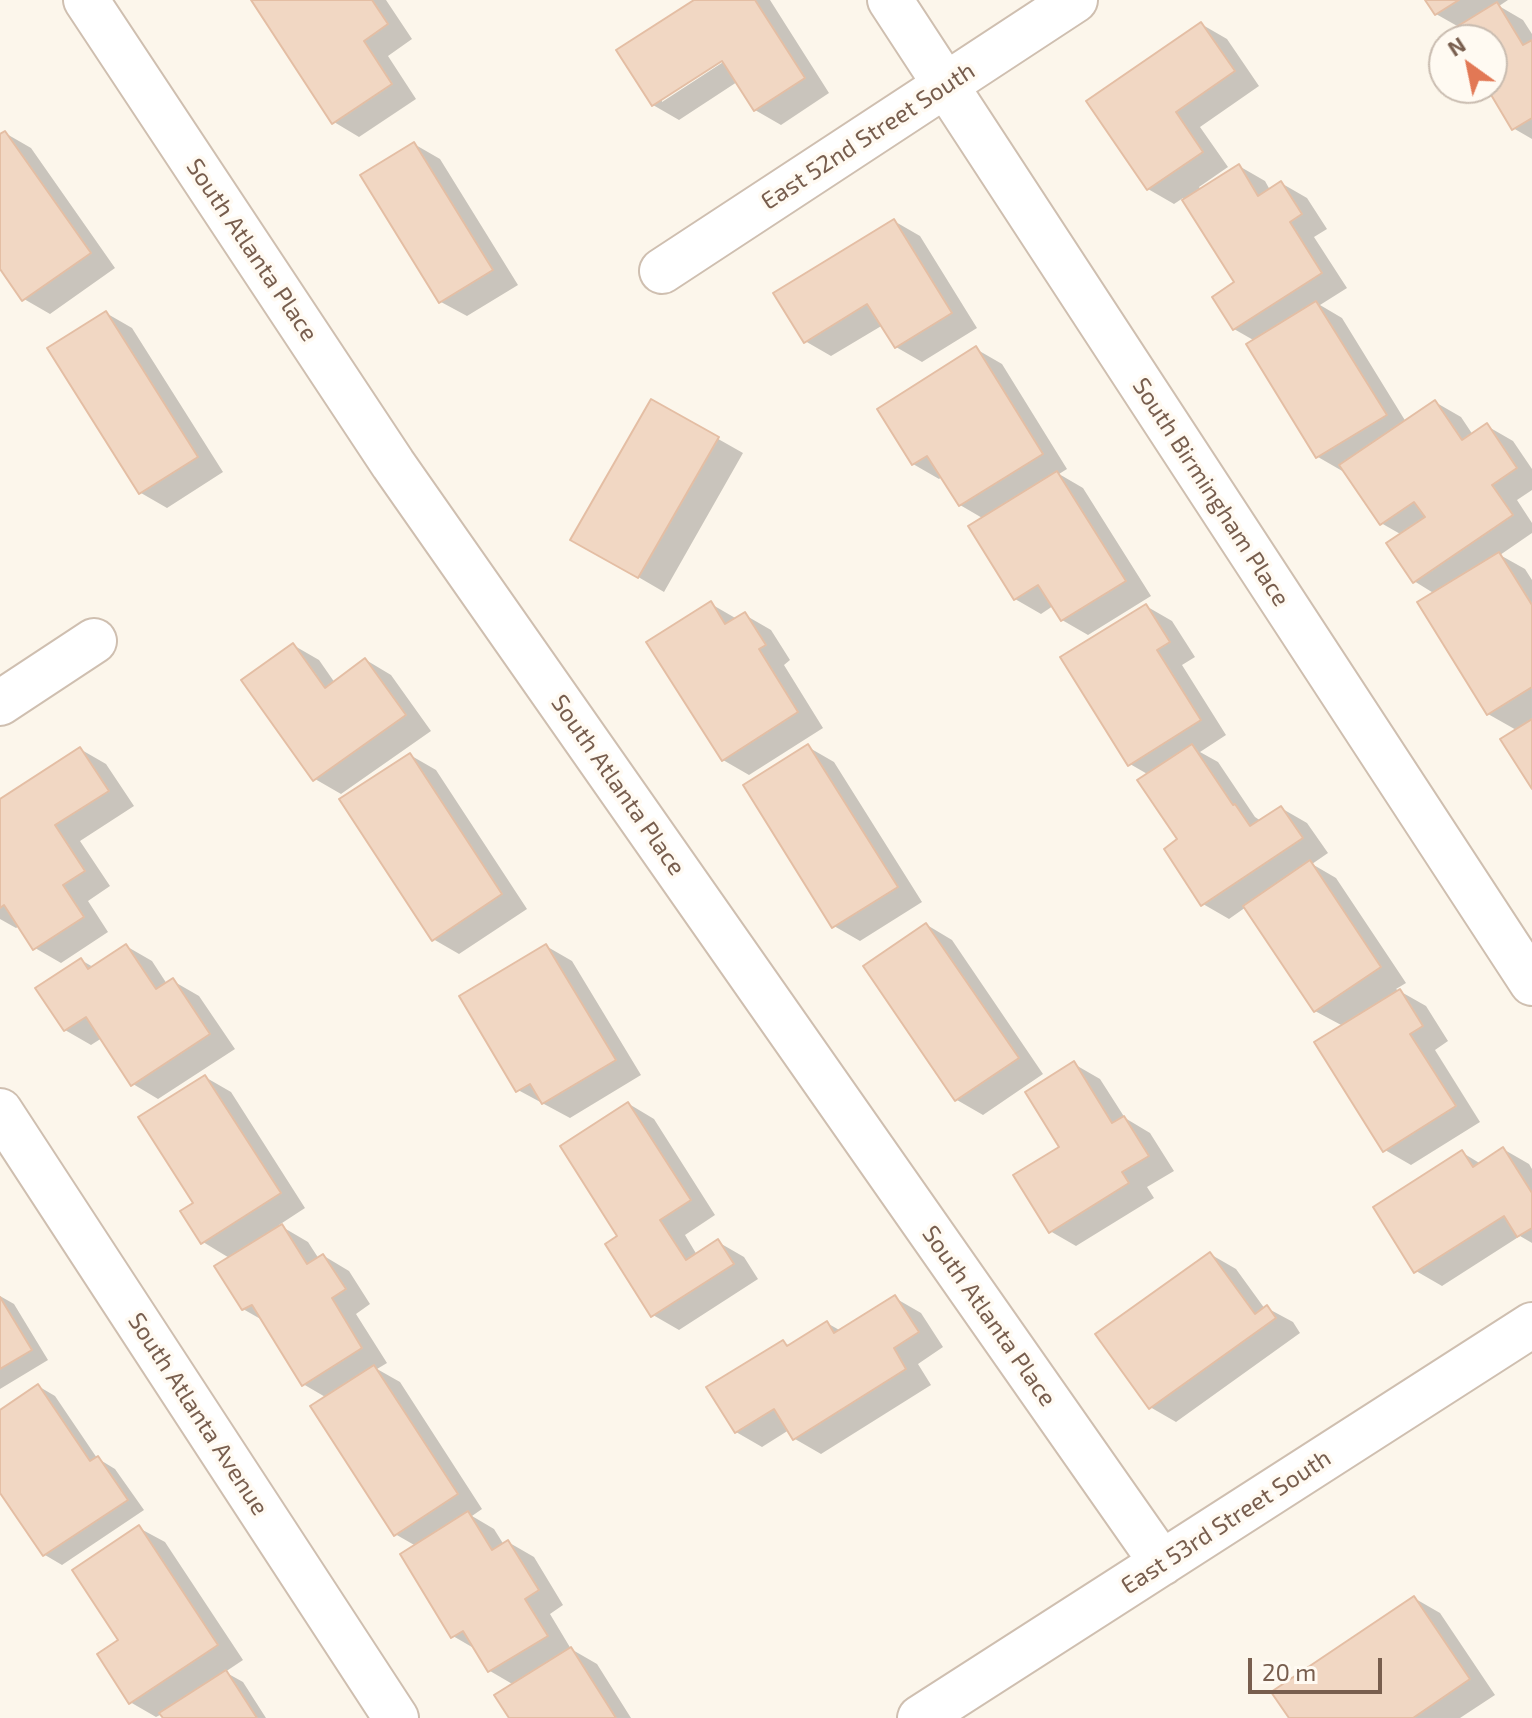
<!DOCTYPE html>
<html>
<head>
<meta charset="utf-8">
<style>
  body { margin:0 }
  #map { position:relative; width:1532px; height:1718px; overflow:hidden; background:#fcf6eb; font-family:"Exo 2",sans-serif }
  canvas { display:block }
  .north { position:absolute; left:1428px; top:24px; width:80px; height:80px; box-sizing:border-box; background:#fffaf2; border:2px solid #c9bcb0; border-radius:50%; rotate:327deg; font-size:22px; font-weight:700; line-height:32px; text-align:center; color:#785e4e }
  .north::after { content:''; display:block; margin:auto; width:28px; height:36px; background:#e27855; clip-path:polygon(50% 0,100% 100%,50% 72%,0 100%) }
  .scale { position:absolute; left:1248px; top:1658px; width:134px; height:36px; box-sizing:border-box; border:4px solid #785e4e; border-top:0; padding-left:10px; font-size:24px; line-height:28px; white-space:nowrap; color:#785e4e; -webkit-text-stroke:6px #fffaf2; paint-order:stroke }
</style>
</head>
<body>
<div id="map">
<canvas width="1532" height="1718"></canvas>
<div class="north">N</div>
<div class="scale">20 m</div>
</div>
<script>
const g = document.querySelector('canvas').getContext('2d');
g.lineJoin = 'round';
function fillPath(path, color) { g.fillStyle = color; g.fill(path, 'evenodd'); }
function stroke(path, color, width, dash) { g.strokeStyle = color; g.lineWidth = width; g.lineCap = dash ? 'butt' : 'round'; g.setLineDash(dash || []); g.stroke(path); }
function label(font, color, halo, rows, align = 'center') {
  g.font = font + ' "Exo 2",sans-serif'; g.lineWidth = 7; g.setLineDash([]); g.textBaseline = 'middle'; g.strokeStyle = halo; g.fillStyle = color; for (const [text, x, y, turn = 0] of rows) {
    g.save(); g.translate(x, y); g.rotate((+turn || 0) * Math.PI / 180); g.textAlign = isNaN(turn) ? turn : align; if (halo) g.strokeText(text, 0, 0); g.fillText(text, 0, 0); g.restore();
  }
}
fillPath(new Path2D(`
  M253,0H386L412,39L388,56L416,99L359,137L334,122Z
  M697,0H770L829,93L781,125L755,110L737,82L679,120L653,105ZM729,54L731,57L662,102V97Z
  M1427,0H1508L1499,6L1523,20L1532,34V139L1513,128L1490,88H1492V40H1462L1459,27L1436,14Z
  M1201,24L1227,39L1259,86L1200,127L1228,167L1199,187L1201,190L1239,166L1265,181L1270,190L1281,183L1307,198L1327,229L1314,237L1347,288L1320,305L1342,318L1406,422L1435,402L1461,417L1473,435L1487,426L1513,441L1532,469V490L1517,500L1532,523V533L1500,555L1525,569L1532,580V786L1518,731L1488,714L1435,594L1414,581L1402,535L1381,523L1344,472L1318,457L1255,341L1234,329L1237,283L1183,198L1174,204L1148,189Z
  M5,133L31,148L115,268L50,314L24,299L0,267V137Z
  M414,144L440,159L518,285L467,316L441,302Z
  M894,221L920,236L977,328L922,362L896,347L883,325L831,356L805,341Z
  M106,313L132,328L223,472L167,508L141,493Z
  M976,349L1002,364L1067,469L1059,474L1083,488L1151,596L1088,635L1062,620L1053,606L1041,614L1015,599L984,519L960,505L942,477L939,479L913,464Z
  M651,401L743,453L664,592L573,539Z
  M711,604L737,619L745,615L771,630L790,660L784,665L823,728L749,775L723,760Z
  M1146,606L1172,621L1195,657L1182,665L1226,735L1200,752L1218,762L1255,817L1261,821L1281,808L1307,823L1328,853L1312,864L1336,878L1406,983L1396,989L1426,1006L1448,1041L1435,1050L1480,1122L1411,1165L1385,1150L1343,1026L1315,1011L1246,907L1229,919L1203,904L1180,840L1149,775L1130,764Z
  M293,645L319,660L335,683L366,660L391,675L431,731L341,794L315,779Z
  M808,747L834,762L922,902L860,941L834,926Z
  M80,749L106,764L134,806L80,841L110,886L88,901L108,932L61,963L35,948L20,926L16,928L0,919V801Z
  M410,755L436,770L527,909L459,954L433,939Z
  M927,925L952,940L1043,1074L983,1115L957,1100Z
  M126,946L152,961L167,984L173,981L199,996L235,1049L158,1099L133,1084L102,1038L91,1045L65,1030L81,960L93,967Z
  M546,946L572,961L641,1075L570,1118L518,1090Z
  M1074,1064L1100,1079L1125,1118L1150,1133L1174,1171L1147,1187L1154,1198L1076,1246L1050,1231Z
  M205,1077L231,1092L305,1208L279,1225L308,1242L319,1259L324,1256L349,1271L370,1304L356,1314L387,1363L377,1369L400,1382L482,1509L472,1516L494,1529L504,1545L508,1542L534,1557L563,1605L550,1614L571,1649L597,1664L631,1718H511L514,1685L490,1671L477,1650L453,1636L416,1546L395,1534L327,1398L303,1384L264,1321L243,1309L231,1259L203,1242L195,1204Z
  M629,1104L654,1119L715,1215L685,1235L697,1255L718,1242L744,1257L758,1279L679,1330L653,1315L620,1237Z
  M1503,1149L1529,1164L1532,1169V1243L1520,1236L1442,1286L1416,1271L1463,1153L1481,1164Z
  M1210,1254L1236,1269L1265,1309L1267,1308L1293,1322L1300,1333L1176,1422L1150,1407Z
  M0,1296L14,1304L48,1360L0,1389Z
  M895,1298L921,1313L943,1347L918,1364L931,1385L821,1454L795,1439L789,1430L762,1447L736,1432L783,1342L790,1346L827,1323L841,1331Z
  M38,1386L55,1396L97,1458L115,1469L144,1510L62,1565L45,1555L0,1489V1412Z
  M139,1528L165,1542L243,1660L225,1672L243,1682L266,1718H165L162,1714L156,1717L130,1702L121,1641Z
  M1414,1598L1440,1613L1495,1695L1460,1718H1291Z`), '#0003');
const building = new Path2D(`
  M251,0H372L388,24L364,41L392,84L332,124Z
  M694,0H755L805,78L754,111L722,61L652,106L616,50Z
  M1425,0H1459L1435,15Z
  M1497,2L1523,45L1532,40V118L1512,130L1487,88H1492V40H1459L1453,29Z
  M1201,22L1235,71L1176,112L1203,152L1147,190L1086,101Z
  M5,131L91,253L22,301L0,269V134Z
  M414,142L493,270L439,303L360,175Z
  M1239,164L1258,196L1281,181L1302,214L1290,222L1322,273L1233,330L1212,297L1234,282L1182,200Z
  M894,219L952,313L895,348L867,304L804,343L773,293Z
  M1316,301L1387,415L1316,458L1246,344Z
  M106,311L198,457L139,494L47,348Z
  M976,346L1043,454L959,506L927,456L912,465L877,409Z
  M651,399L719,437L638,578L570,540Z
  M1435,400L1462,440L1487,423L1517,468L1492,485L1513,515L1413,583L1386,543L1425,517L1414,502L1380,525L1339,465Z
  M1057,471L1126,581L1061,621L1038,585L1014,600L968,526Z
  M1499,552L1532,605V687L1487,715L1417,602Z
  M711,601L725,624L745,612L766,645L759,649L798,712L722,761L646,642Z
  M1146,604L1170,642L1157,650L1201,720L1128,766L1060,657Z
  M293,643L325,688L365,658L406,715L313,781L241,680Z
  M1532,719V789L1500,739Z
  M808,744L898,887L832,928L743,785Z
  M1192,744L1233,805L1235,804L1250,826L1281,806L1303,838L1201,906L1164,849L1177,839L1137,780Z
  M80,747L109,791L55,825L85,871L63,885L84,917L33,950L4,905L0,908V799Z
  M410,753L502,894L432,941L339,799Z
  M1310,860L1381,967L1314,1012L1243,906Z
  M926,923L1019,1058L955,1101L863,966Z
  M126,944L156,989L173,978L210,1034L131,1086L86,1017L64,1031L35,988L81,958L88,969Z
  M546,944L616,1060L542,1104L530,1084L516,1092L459,996Z
  M1400,989L1423,1026L1410,1034L1456,1106L1383,1152L1314,1042Z
  M1074,1061L1112,1123L1124,1116L1149,1156L1122,1172L1129,1183L1049,1233L1013,1175L1059,1147L1025,1092Z
  M205,1075L281,1193L201,1244L180,1211L193,1203L138,1117Z
  M628,1102L691,1200L660,1220L686,1260L718,1239L734,1264L651,1317L605,1244L617,1236L560,1146Z
  M1503,1147L1532,1193V1228L1517,1237L1504,1216L1414,1273L1373,1207L1462,1150L1473,1167Z
  M282,1224L307,1264L323,1254L346,1289L332,1298L362,1348L302,1386L252,1305L242,1310L214,1266Z
  M1210,1252L1255,1314L1267,1305L1276,1318L1149,1409L1095,1334Z
  M895,1295L919,1332L894,1348L906,1369L793,1440L774,1409L735,1433L706,1387L783,1340L787,1346L827,1321L834,1333Z
  M0,1297L32,1350L0,1369Z
  M374,1365L458,1494L394,1536L310,1406Z
  M38,1384L90,1461L98,1456L128,1500L43,1556L0,1493V1410Z
  M468,1511L492,1550L508,1540L539,1590L525,1599L548,1636L488,1672L463,1631L451,1638L400,1554Z
  M139,1525L218,1645L129,1704L97,1654L118,1640L72,1570Z
  M1414,1596L1470,1679L1413,1718H1289L1271,1692Z
  M571,1647L616,1718H509L494,1695Z
  M226,1670L257,1718H163L159,1713Z`);
fillPath(building, '#f1d7c3');
stroke(building, '#e4bea4', 2);
const minor = new Path2D(`
  M86,0L393,464L1162,1563
  M890,0L1532,983
  M662,271L1075,0
  M0,703L94,641
  M0,1111L396,1718
  M920,1718L1532,1325`);
stroke(minor, '#cfbfb0', 48);
stroke(minor, '#fff', 44);
label('24px', '#785e4e', '#fffaf2', [
  ["East 52nd Street South",868,136,-33],
  ["South Atlanta Place",252,250,56],
  ["South Birmingham Place",1211,492,57],
  ["South Atlanta Place",618,785,55],
  ["South Atlanta Place",989,1316,55],
  ["South Atlanta Avenue",198,1414,57],
  ["East 53rd Street South",1226,1522,-33]
]);
</script>
</body>
</html>
